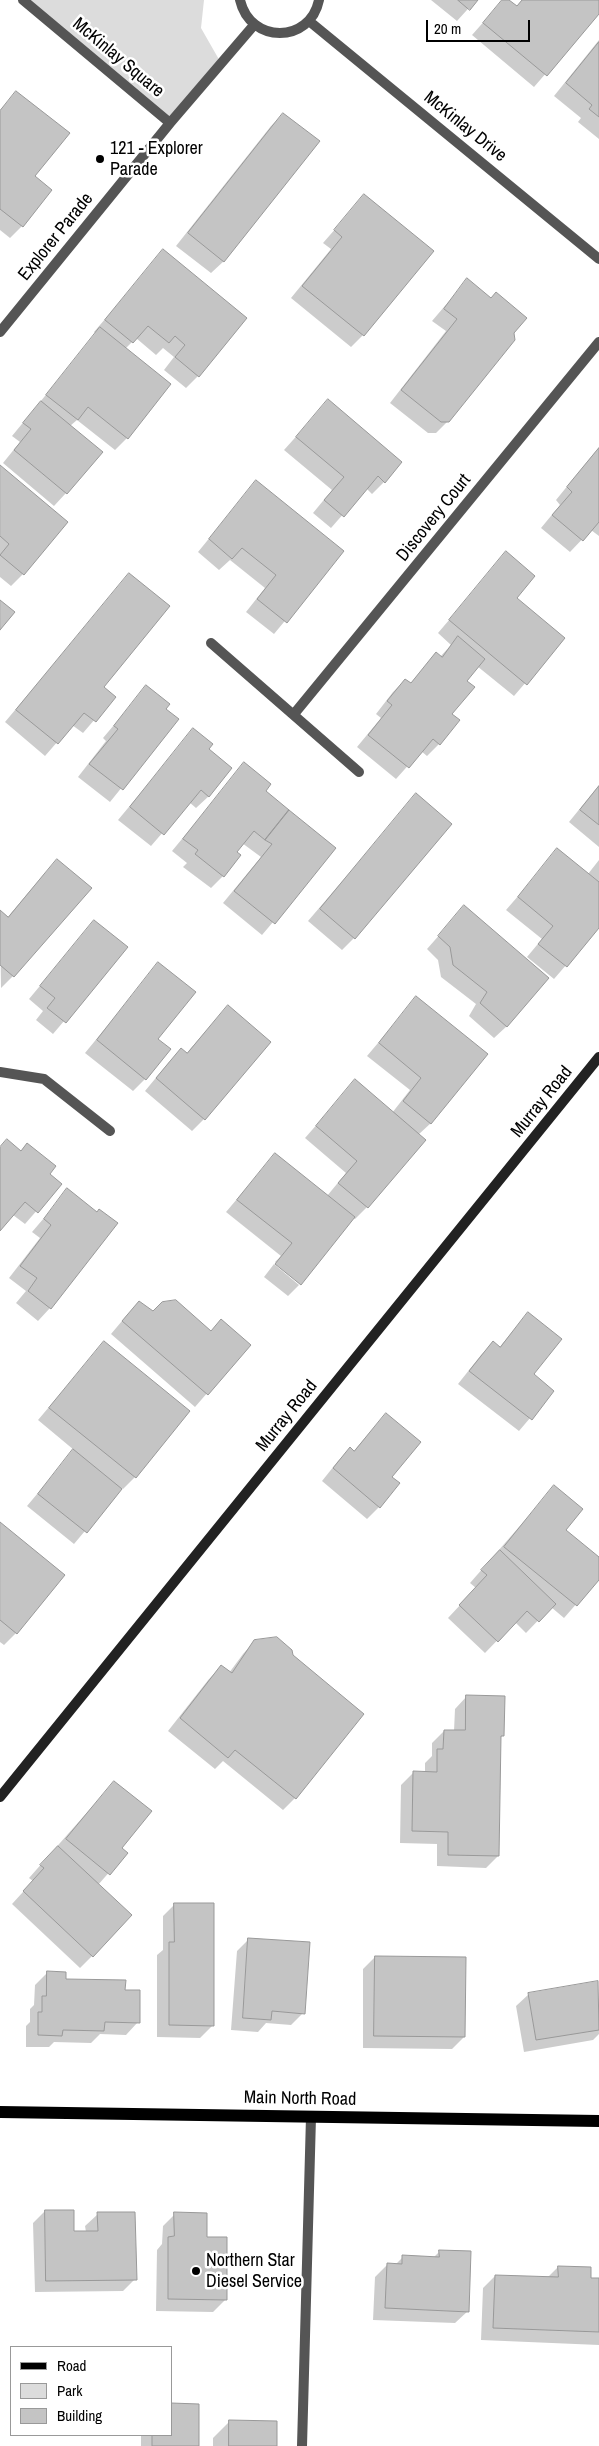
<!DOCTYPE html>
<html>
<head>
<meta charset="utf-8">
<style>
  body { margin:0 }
  #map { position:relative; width:599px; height:2446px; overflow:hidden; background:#fff; font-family:"Archivo Narrow",sans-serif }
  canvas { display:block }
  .legend { position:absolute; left:10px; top:2346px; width:162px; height:90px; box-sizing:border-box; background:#fff; border:1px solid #999; margin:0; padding:6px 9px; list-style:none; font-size:15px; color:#000 }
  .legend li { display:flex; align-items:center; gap:10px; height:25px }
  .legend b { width:25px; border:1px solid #999 }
  .scale { position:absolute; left:426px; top:20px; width:104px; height:22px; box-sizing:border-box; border:2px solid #000; border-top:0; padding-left:6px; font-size:15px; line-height:18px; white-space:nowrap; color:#000; -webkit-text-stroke:4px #fff; paint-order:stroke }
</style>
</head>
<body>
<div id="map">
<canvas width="599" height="2446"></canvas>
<ul class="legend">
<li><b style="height:6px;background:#000"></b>Road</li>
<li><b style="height:14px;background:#dcdcdc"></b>Park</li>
<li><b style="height:14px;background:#c4c4c4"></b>Building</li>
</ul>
<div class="scale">20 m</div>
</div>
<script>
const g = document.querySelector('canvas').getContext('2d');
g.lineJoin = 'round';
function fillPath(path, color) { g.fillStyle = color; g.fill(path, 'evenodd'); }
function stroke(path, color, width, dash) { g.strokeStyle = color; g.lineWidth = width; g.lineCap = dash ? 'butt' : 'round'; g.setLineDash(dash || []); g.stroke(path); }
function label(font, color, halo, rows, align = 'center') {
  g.font = font + ' "Archivo Narrow",sans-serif'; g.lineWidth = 5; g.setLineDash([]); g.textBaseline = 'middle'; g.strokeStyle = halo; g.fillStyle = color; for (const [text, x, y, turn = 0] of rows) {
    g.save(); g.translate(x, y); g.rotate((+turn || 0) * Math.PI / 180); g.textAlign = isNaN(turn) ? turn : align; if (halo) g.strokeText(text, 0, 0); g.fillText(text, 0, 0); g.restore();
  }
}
fillPath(new Path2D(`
  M23,0H204L201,28L221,63L170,123Z`), '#dcdcdc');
fillPath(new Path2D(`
  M431,0H476L457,21Z
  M503,0H507L516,7L522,0H599V12L534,87L472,35Z
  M599,40V139L578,122L581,118L554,96Z
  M17,92L34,176L22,226L10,238L0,230V110Z
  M283,114L224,261L211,273L176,246L271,126Z
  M364,196L363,335L351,347L291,298L331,249L323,243Z
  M163,251L198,376L186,388L164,370L174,357L163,348L156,355L136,338L125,349L127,438L115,450L77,420L70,426L66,493L54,506L3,463L20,442L12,436L96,334L94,332Z
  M467,280L491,299L513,333L448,421L436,433H428L390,403L446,331L432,321Z
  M328,401L384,482L372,494L366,488L331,528L313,513L332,490L284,450Z
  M599,447V536L591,530L570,552L541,528L560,505L556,500Z
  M0,466L23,574L11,586L0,577Z
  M256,481L343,551L274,634L246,612L265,588L230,560L219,570L198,552Z
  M506,553L515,598L563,639L514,696L477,666L465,681L439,744L427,756L421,751L396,779L357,747L381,718L376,714L393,692L405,680L410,684L436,654L440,657L451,645L438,633Z
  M129,574L102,687L114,697L83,733L72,725L45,756L5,722Z
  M146,687L164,709L177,719L110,802L78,777L106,741L103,738Z
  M193,730L207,749L209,796L196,808L189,802L151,846L118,820Z
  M244,764L264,791L335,849L262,935L223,903L261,857L242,843L223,876L211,888L183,867L187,863L172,851Z
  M599,785V847L569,822Z
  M416,795L354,938L342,950L308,921Z
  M558,850L588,874L599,860V927L554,979L527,957L542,939L506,910Z
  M45,873L13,976L1,988L0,912L7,918Z
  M464,907L507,1026L494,1038L469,1016L476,1004L441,977L438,960L427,949Z
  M94,921L126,948L53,1034L36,1020L43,1011L29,999Z
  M158,964L157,1039L145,1079L133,1091L85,1053Z
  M416,998L431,1123L418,1135L367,1207L355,1219L353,1218L301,1283L275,1262L281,1256L226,1212L275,1154L327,1196L346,1173L305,1138L355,1081L392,1113L410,1090L367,1056Z
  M228,1006L204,1119L192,1131L145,1091L169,1062L186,1054Z
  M27,1144L48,1174L60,1184L25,1224L13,1215L0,1230V1148L20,1152Z
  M68,1190L97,1213L116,1224L50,1308L38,1321L16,1303L26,1291L9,1278L40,1238L32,1232Z
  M274,1264L299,1285L288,1296L264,1277Z
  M153,1312L249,1345L195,1407L111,1334L127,1315Z
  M528,1313L532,1375L553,1391L519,1431L458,1384L481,1355L493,1343L499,1348Z
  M104,1342L188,1411L135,1477L123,1489L121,1488L74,1544L27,1506L74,1450L38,1420Z
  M386,1414L390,1477L379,1507L367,1519L322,1481L338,1461L350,1449L353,1452Z
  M554,1487L565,1530L599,1558V1578L564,1618L551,1607L526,1633L515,1622L485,1653L448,1618L476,1588L470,1583Z
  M0,1524L16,1633L4,1645L0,1642Z
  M255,1641L295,1798L283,1810L223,1761L215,1769L168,1731L209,1679L221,1667L229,1673L243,1654Z
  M467,1696L503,1735L500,1738L498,1856L486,1868L437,1866V1844L400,1843L401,1785L413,1773H425V1763L432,1756V1743L444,1731H454L455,1709Z
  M114,1782L120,1848L126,1853L98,1885L92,1956L80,1968L12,1904L33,1881L29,1878Z
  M175,1904L213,2025L200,2038L157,2037V1955L163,1950V1916Z
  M249,1939L303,2013L291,2025L266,2023L258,2032L231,2030L237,1951Z
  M375,1957L464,2037L452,2049L363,2048V1969Z
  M47,1973L65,1980L124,1991L138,2022L126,2035L100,2034L91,2043L54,2042L49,2047H26V2026L30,2022V2009L34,2005L35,1985Z
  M597,1983L599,2034L593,2040L524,2052L516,2006L529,1994Z
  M45,2211L73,2232H86L85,2226L98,2214L135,2279L123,2291L35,2292L33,2223Z
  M175,2214L206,2238L226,2299L213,2312L156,2311L157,2250L162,2244L163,2226Z
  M440,2251L468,2311L455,2323L373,2320L375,2277L388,2264L395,2265L403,2257L433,2258Z
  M558,2267L589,2279H599V2345L481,2340L483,2288L495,2276L547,2278Z
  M230,2421L276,2446H213V2438Z
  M141,2435H171L197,2446H141Z`), '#0003');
const building = new Path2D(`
  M458,0H478L470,10Z
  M502,0H509L517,6L522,0H599V14L547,76L483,23Z
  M599,42V117L589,109L592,105L566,83Z
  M16,91L70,133L35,176L52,190L23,227L0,209V111Z
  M283,113L320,141L224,262L188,233Z
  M364,194L434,251L364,336L302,286L342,237L334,230Z
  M163,249L247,318L199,377L175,357L185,345L175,336L169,343L148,326L133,343L105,320Z
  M467,278L491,298L496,292L527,318L514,333L515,340L449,422H441L401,390L457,319L444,309Z
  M100,327L171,384L128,439L88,407L78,420L46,395Z
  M328,399L402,462L385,483L378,476L344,517L324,500L344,477L296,437Z
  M41,401L103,452L67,494L14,450L31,429L23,423Z
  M599,448V522L583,541L552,515L572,492L567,487Z
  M0,465L68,522L24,575L0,555L9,544L0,536Z
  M256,480L344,551L287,623L257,599L276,575L242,548L232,559L209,539Z
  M506,551L535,576L517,598L565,638L527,685L449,620Z
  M129,573L170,606L104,687L116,697L96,722L84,713L58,744L16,710Z
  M0,600L15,612L0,630Z
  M458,636L485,659L467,681L475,687L452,714L460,720L440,745L433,739L409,768L368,735L392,705L387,701L405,679L411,683L436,652L442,657Z
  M146,685L170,704L166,709L179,719L123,790L89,764L118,729L114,726Z
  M193,728L213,744L209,749L232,768L209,797L201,790L164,835L130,807Z
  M244,762L271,784L266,791L289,810L265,840L254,831L237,852L241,855L224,877L195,854L198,850L183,839Z
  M599,786V825L580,810Z
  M416,793L452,824L355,939L320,909Z
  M289,810L336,848L275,924L234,891L272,844L265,840Z
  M557,848L599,882V928L567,967L538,944L553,926L518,897Z
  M57,859L92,888L14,977L0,965V910L8,917Z
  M464,905L549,978L507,1027L480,1003L487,992L453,965L450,947L438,936Z
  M94,920L128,947L66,1023L47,1008L55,998L40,986Z
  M158,962L196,992L158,1039L171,1049L146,1080L97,1040Z
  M416,996L488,1054L431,1124L403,1101L421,1078L379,1043Z
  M228,1005L271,1042L205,1120L156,1078L181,1048L187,1053Z
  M355,1079L426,1140L368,1208L338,1183L357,1161L316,1126Z
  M7,1139L21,1151L27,1143L56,1166L50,1174L62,1184L38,1213L25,1202L0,1231V1147Z
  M275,1153L355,1217L301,1285L275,1264L292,1243L237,1200Z
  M67,1188L97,1212L99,1209L118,1223L51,1309L28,1291L37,1278L20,1266L51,1225L44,1219Z
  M176,1300L211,1331L221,1319L251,1345L208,1395L122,1321L139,1301L153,1311L162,1302Z
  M528,1312L562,1339L534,1374L554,1391L532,1420L469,1371L493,1341L500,1347Z
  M104,1341L190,1411L136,1478L49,1408Z
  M386,1413L421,1442L392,1477L400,1483L380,1508L333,1468L350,1447L354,1451Z
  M73,1449L122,1489L87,1533L38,1494Z
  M554,1485L583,1509L566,1530L599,1557V1580L577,1606L504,1547Z
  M0,1522L65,1575L17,1634L0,1620Z
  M500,1550L556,1604L539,1622L527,1611L498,1642L459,1605L487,1575L481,1570Z
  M277,1637L292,1650L293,1655L364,1714L296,1799L235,1750L228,1758L180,1718L221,1665L232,1673L254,1640Z
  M466,1695L505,1696L504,1736H501L499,1856L448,1855V1832L412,1831L413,1771L437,1772V1749H443L444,1730H465Z
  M114,1781L152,1811L122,1848L128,1853L110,1875L66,1839Z
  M58,1846L132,1915L93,1957L23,1891L44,1868L40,1865Z
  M174,1903H214V2026L169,2025V1942H174Z
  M248,1938L310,1942L305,2014L272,2011L271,2020L243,2018Z
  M375,1956L466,1957L465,2037L374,2036Z
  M47,1971L66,1972V1979L126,1980L125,1990H140V2023L105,2022L104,2031L63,2030L62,2036L38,2035V2012H42V1996H46Z
  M598,1981L599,2030L536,2040L528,1993Z
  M45,2210H74V2231H98L97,2212H135L137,2280L46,2281Z
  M174,2212L207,2213V2237H227V2300L168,2299V2237L174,2236Z
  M439,2250L471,2251L469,2312L385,2308L387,2263L402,2264V2255L439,2257Z
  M558,2266L591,2267V2278H599V2332L493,2328L495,2275L558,2277Z
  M171,2403L199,2404V2446H152V2435H171Z
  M229,2420L277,2421V2446H229Z`);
fillPath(building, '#c4c4c4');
stroke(building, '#999', 1);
stroke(new Path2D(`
  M302,2446L311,2117`), '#555', 10);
stroke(new Path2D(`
  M23,0L170,123
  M240,0C250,44 310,44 319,0
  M309,21L599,259
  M0,332L170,123L254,25
  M211,643L359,772
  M294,714L599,342
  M0,1072L44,1079L110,1131`), '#555', 10);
stroke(new Path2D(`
  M0,1797L599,1057`), '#222', 10);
stroke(new Path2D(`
  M0,2112L599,2121`), '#000', 12);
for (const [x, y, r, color] of [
  [100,159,5,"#000"],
  [196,2271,5,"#000"]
]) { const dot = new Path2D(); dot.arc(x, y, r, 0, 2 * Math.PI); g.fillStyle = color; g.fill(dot); stroke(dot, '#fff', 2); }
label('18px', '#000', '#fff', [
  ["McKinlay Square",118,58,40],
  ["McKinlay Drive",465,127,39],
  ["Explorer Parade",56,237,-51],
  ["Discovery Court",434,518,-51],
  ["Murray Road",542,1102,-51],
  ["Murray Road",287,1416,-51],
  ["Main North Road",300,2099,1]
]);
label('18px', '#000', '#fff', [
  ["121 - Explorer",110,149],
  ["Parade",110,170],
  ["Northern Star",206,2261],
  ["Diesel Service",206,2282]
], 'left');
</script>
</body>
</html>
